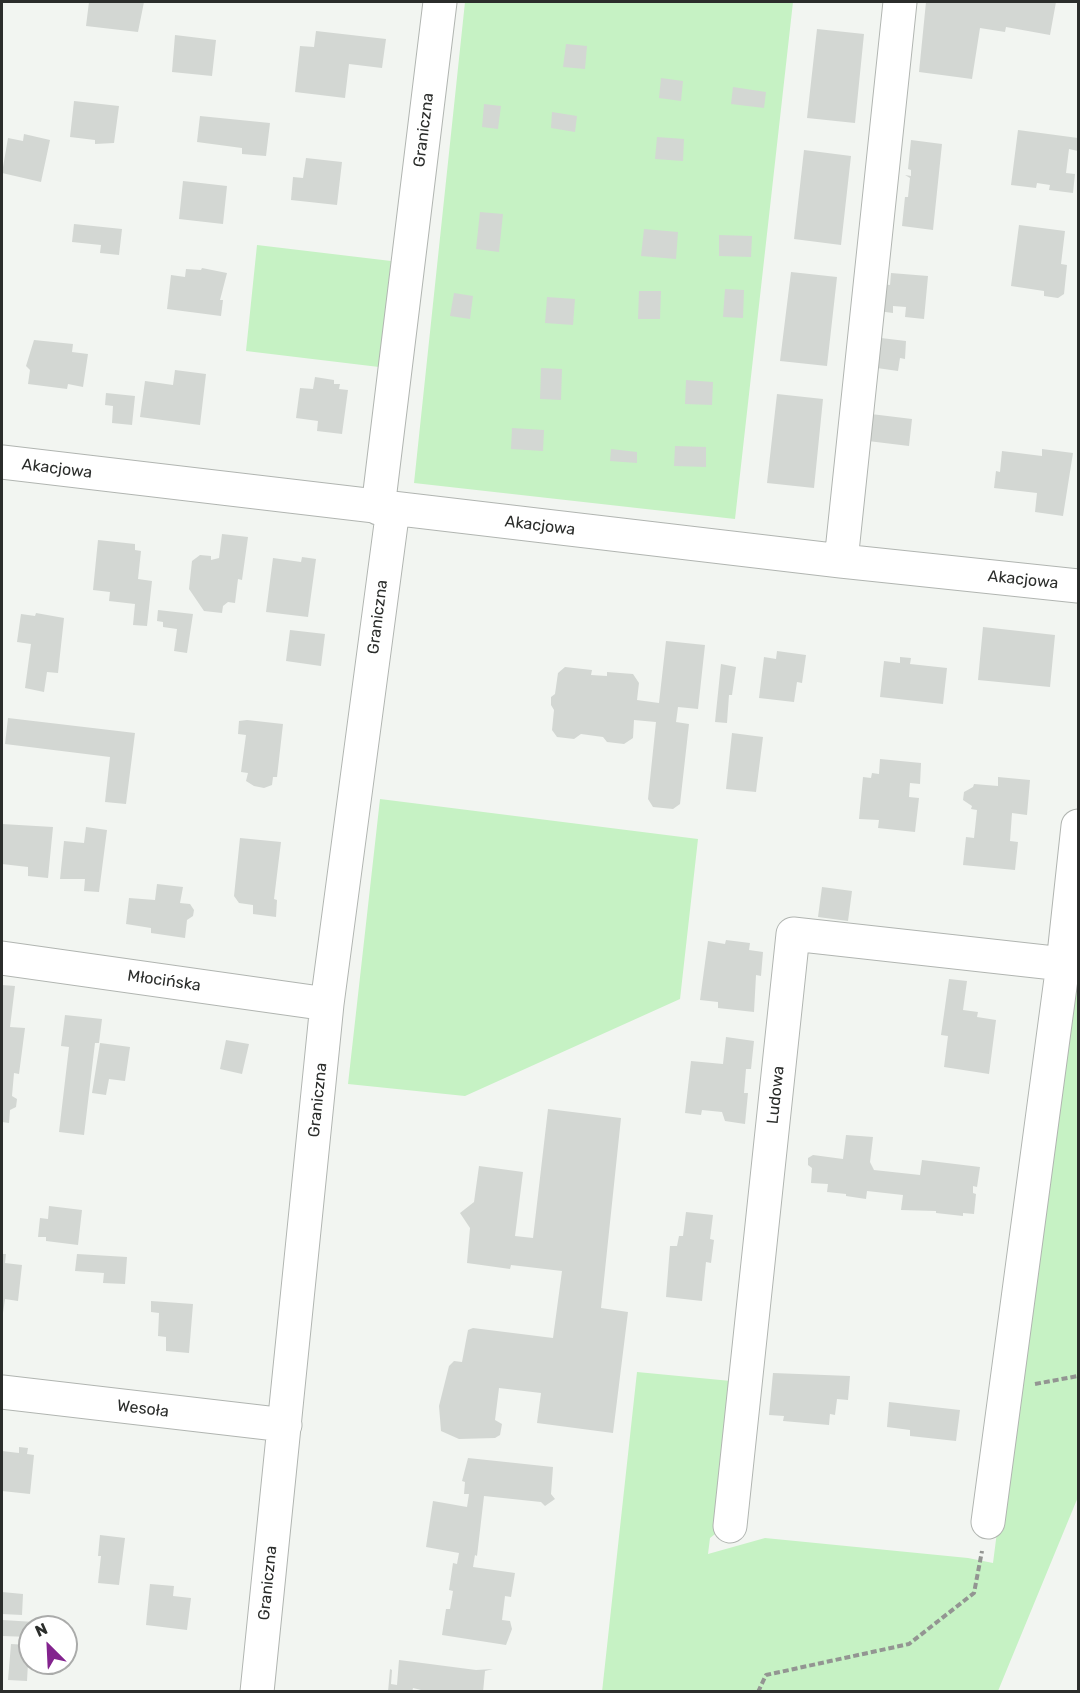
<!DOCTYPE html>
<html>
<head>
<meta charset="utf-8">
<style>
  body { margin:0 }
  #map { position:relative; width:1080px; height:1693px; overflow:hidden; background:#f2f5f1; font-family:Rubik,sans-serif }
  canvas { display:block }
  .frame { position:absolute; inset:0; border:3px solid #2b2d2b; pointer-events:none }
  .north { position:absolute; left:18px; top:1615px; width:60px; height:60px; box-sizing:border-box; background:#fff; border:2px solid #aaabaa; border-radius:50%; rotate:336deg; font-size:16px; font-weight:700; line-height:24px; text-align:center; color:#2b2d2b }
  .north::after { content:''; display:block; margin:auto; width:21px; height:27px; background:#83238e; clip-path:polygon(50% 0,100% 100%,50% 72%,0 100%) }
</style>
</head>
<body>
<div id="map">
<canvas width="1080" height="1693"></canvas>
<div class="frame"></div>
<div class="north">N</div>
</div>
<script>
const g = document.querySelector('canvas').getContext('2d');
g.lineJoin = 'round';
function fillPath(path, color) { g.fillStyle = color; g.fill(path, 'evenodd'); }
function stroke(path, color, width, dash) { g.strokeStyle = color; g.lineWidth = width; g.lineCap = dash ? 'butt' : 'round'; g.setLineDash(dash || []); g.stroke(path); }
function label(font, color, halo, rows, align = 'center') {
  g.font = font + ' Rubik,sans-serif'; g.lineWidth = 4.5; g.setLineDash([]); g.textBaseline = 'middle'; g.strokeStyle = halo; g.fillStyle = color; for (const [text, x, y, turn = 0] of rows) {
    g.save(); g.translate(x, y); g.rotate((+turn || 0) * Math.PI / 180); g.textAlign = isNaN(turn) ? turn : align; if (halo) g.strokeText(text, 0, 0); g.fillText(text, 0, 0); g.restore();
  }
}
fillPath(new Path2D(`
  M465,2H793L735,519L414,483Z
  M257,245L391,261L379,367L246,351Z
  M380,799L698,839L680,999L465,1096L348,1084Z
  M1078,901V1497L998,1691L602,1692L637,1372L731,1381L719,1531L710,1538L708,1554L765,1538L968,1558L993,1563Z`), '#c6f2c4');
fillPath(new Path2D(`
  M89,2H144L138,32L86,26Z
  M926,2H1056L1050,35L1006,27L1005,32L980,28L972,79L919,72Z
  M817,29L864,34L855,123L807,118Z
  M316,31L386,39L382,68L349,64L345,98L295,92L300,46L314,47Z
  M175,35L216,40L212,76L172,72Z
  M566,44L587,46L585,69L563,67Z
  M661,78L683,81L681,101L659,98Z
  M733,87L766,92L764,108L731,104Z
  M74,101L119,106L114,143L95,144V140L70,137Z
  M484,104L501,106L498,129L482,127Z
  M552,112L577,116L575,132L551,128Z
  M200,116L270,123L266,156L242,154V148L197,142Z
  M1018,130L1078,138V151L1069,149L1066,173L1075,174L1073,193L1049,190L1050,185L1037,183L1036,188L1011,185Z
  M24,134L50,140L41,182L2,173L8,138L23,141Z
  M657,137L684,139L683,161L655,159Z
  M911,140L942,144L933,230L902,226L905,197H908L910,178L905,175L911,176V170L908,169Z
  M804,150L851,156L841,245L794,239Z
  M306,158L342,162L337,205L291,200L293,177L303,178Z
  M183,181L227,186L223,224L179,219Z
  M480,212L503,214L499,252L476,249Z
  M74,224L122,229L119,255L100,253L101,245L72,242Z
  M1019,225L1065,231L1061,264L1067,265L1064,294L1058,298L1044,296V291L1011,286Z
  M644,229L678,232L676,259L641,256Z
  M719,235L752,236L751,257L719,256Z
  M202,268L227,273L220,300H223L221,316L167,309L171,275L185,277L186,269L201,270Z
  M791,272L837,277L827,366L780,361Z
  M891,273L928,276L924,319L905,317L906,307L893,306V313L878,311L881,284L890,285Z
  M725,289L744,290L743,318L723,317Z
  M639,291H661L660,319H638Z
  M454,293L473,296L470,319L450,316Z
  M547,297L575,299L573,325L545,323Z
  M881,338L906,341L905,359L900,358L898,371L877,368Z
  M34,340L73,344L72,352L88,354L83,387L68,384L67,389L28,384L30,370L26,366Z
  M541,368L562,369L561,400L540,399Z
  M175,370L206,374L200,425L140,417L145,381L173,385Z
  M315,377L334,380V384H340L339,389L348,390L342,434L317,431L318,421L296,418L300,388L313,389Z
  M686,380L713,382L712,405L685,404Z
  M106,393L135,396L132,425L112,423L113,406L105,405Z
  M777,394L823,399L814,488L767,483Z
  M871,414L912,419L909,446L868,441Z
  M512,428L544,430L543,451L511,449Z
  M675,446L706,447V467L674,466Z
  M611,449L637,452V463L610,461Z
  M1042,449L1073,453L1063,516L1035,512L1037,493L994,488L996,471L1000,472L1002,451L1042,456Z
  M222,534L248,537L242,580L238,579L235,603L228,602L223,606L222,613L204,611L189,589L192,561L200,555L211,556V560L219,558Z
  M98,540L135,544V550L141,551L138,579L152,581L147,626L133,625L135,604L109,601L110,592L93,590Z
  M302,557L316,559L308,617L266,612L273,558L301,562Z
  M158,610L193,614L187,653L174,651L177,629L163,627V622L157,621Z
  M36,613L64,618L58,673L47,672L44,692L25,688L31,644L17,642L21,614L35,616Z
  M983,627L1055,635L1050,687L978,680Z
  M290,630L325,634L321,666L286,661Z
  M666,641L705,645L698,709L678,707L676,722L689,724L680,804L673,809L653,807L648,799L656,722L634,720L633,738L624,744L607,742L603,737L581,734L574,739L557,737L552,730L554,710L551,705V697L555,694L558,673L565,667L592,670L591,675L607,676V672L633,674L639,683L637,700L659,703Z
  M777,651L806,655L802,683L797,682L794,702L759,698L764,657L776,659Z
  M900,657L911,658L910,664L947,668L943,704L880,697L884,661L900,663Z
  M721,664L736,667L732,695H729L727,723L715,722Z
  M8,718L135,733L126,804L105,802L110,757L5,744Z
  M247,720L283,724L277,777H273L272,785L264,788L254,786L246,781L248,773L241,772L246,735L238,734L239,721Z
  M732,733L763,737L756,792L726,789Z
  M880,759L921,763L920,784L910,783L909,797L919,798L915,832L878,828L879,820L859,819L863,777L871,778L872,773L879,774Z
  M998,777L1030,780L1027,815L1012,813L1010,841L1018,842L1015,870L963,865L966,837L974,838L977,810L971,809L972,806L963,800L964,792L973,787L974,784L998,786Z
  M2,824L53,827L48,878L28,876V867L2,864Z
  M86,827L107,830L99,892L84,891L85,879H60L64,841L84,843Z
  M240,838L281,842L274,899L277,900L276,917L253,914V905L239,903L234,896Z
  M157,884L183,887L180,903L190,904L194,910L193,916L187,920L185,938L151,933V928L126,924L129,898L155,900Z
  M822,887L852,891L848,921L818,917Z
  M726,940L750,943L749,950L763,952L761,976L756,975L754,1012L718,1008V1002L700,1000L708,941L725,944Z
  M949,979L967,981L963,1010L978,1012L977,1017L996,1020L989,1074L944,1067L948,1036L941,1035Z
  M2,985L15,986L10,1027L25,1028L19,1074L14,1073L12,1096L17,1099L16,1107L10,1110L9,1123L2,1122Z
  M65,1015L102,1019L99,1043H95L84,1135L59,1132L69,1047L61,1046Z
  M726,1037L754,1041L751,1069H746L744,1093H748L745,1124L725,1121L722,1112L702,1110L701,1115L685,1113L691,1061L723,1064Z
  M226,1040L249,1044L242,1074L220,1069Z
  M100,1043L130,1047L125,1081L109,1079L106,1095L92,1093Z
  M548,1109L621,1118L601,1308L628,1312L613,1433L537,1423L541,1393L499,1388L495,1420L502,1424L500,1435L495,1438L459,1439L441,1431L439,1406L449,1366L454,1361L462,1362L468,1330L473,1328L553,1338L562,1271L511,1265L510,1269L467,1263L470,1228L460,1213L474,1202L479,1166L523,1172L515,1236L533,1238Z
  M846,1135L873,1137L870,1162L874,1170L920,1175L922,1160L980,1167L977,1187L973,1186V1193L976,1194L974,1214L963,1213V1216L936,1213V1211L901,1210L903,1195L867,1191L866,1199L846,1196V1194L827,1192L828,1184L811,1183L812,1168L808,1165V1158L813,1155L843,1159Z
  M49,1206L82,1210L78,1245L46,1241V1237H38L40,1218L48,1219Z
  M686,1212L713,1215L710,1239L714,1240L711,1263L706,1262L702,1301L666,1297L670,1246H677L679,1236H683Z
  M2,1254H6L5,1263L22,1265L18,1301L5,1299L3,1313Z
  M77,1254L127,1257L125,1284L103,1283L104,1273L75,1271Z
  M151,1301L193,1304L189,1353L166,1351V1337L158,1336L159,1313L151,1312Z
  M773,1373L850,1376L848,1400L837,1399L835,1415L830,1414L829,1425L783,1421L784,1416L769,1415Z
  M889,1402L960,1410L956,1441L910,1436V1430L887,1427Z
  M19,1447L28,1448L27,1454L34,1455L30,1494L2,1491V1451L19,1453Z
  M468,1458L553,1467L551,1494L555,1499L545,1506L541,1502L484,1496L477,1556L475,1555L473,1567L515,1573L511,1597L505,1596L502,1620L510,1621L512,1629L506,1645L442,1635L446,1609H450L453,1591L449,1590L453,1563L457,1564L459,1553L426,1547L433,1501L467,1507L469,1494H464L465,1482L462,1481Z
  M100,1535L125,1538L119,1585L98,1583L101,1556H98Z
  M150,1584L174,1586L173,1596L191,1598L187,1630L146,1625Z
  M2,1592L23,1594L22,1615L2,1614Z
  M2,1620L35,1622L34,1627H30V1637L2,1636Z
  M11,1644L29,1645L27,1681L8,1680Z
  M399,1660L476,1670L493,1669L485,1671L483,1692H429L413,1688L412,1692H388L390,1669L392,1670L391,1684L397,1685Z`), '#d3d7d3');
const minor = new Path2D(`
  M2,462L841,561L1078,586
  M378,508L440,2
  M841,561L900,2
  M2,958L327,1004
  M2,1392L285,1425
  M988,1522L1063,964L1078,826
  M730,1526L793,934L1063,964
  M257,1692L327,1004L393,509`);
stroke(minor, '#b1b5b1', 35);
stroke(new Path2D(`
  M1035,1384L1078,1376
  M758,1692L766,1675L909,1644L974,1593L982,1551`), '#939592', 4, [6, 3]);
stroke(minor, '#fff', 33);
label('16px', '#2b2d2b', '#fff', [
  ["Graniczna",424,130,-83],
  ["Akacjowa",57,469,7],
  ["Akacjowa",540,526,7],
  ["Akacjowa",1023,580,6],
  ["Graniczna",378,617,-83],
  ["Młocińska",164,981,8],
  ["Ludowa",776,1095,-84],
  ["Graniczna",318,1100,-84],
  ["Wesoła",143,1409,7],
  ["Graniczna",268,1583,-84]
]);
</script>
</body>
</html>
